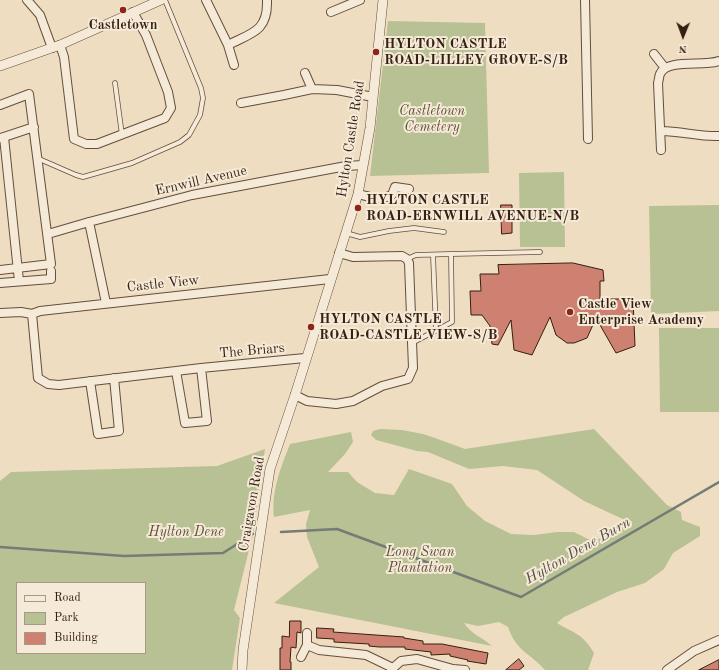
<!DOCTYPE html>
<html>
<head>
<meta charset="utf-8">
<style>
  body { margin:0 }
  #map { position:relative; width:719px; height:670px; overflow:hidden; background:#efddc1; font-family:"Old Standard TT",serif }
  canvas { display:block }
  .legend { position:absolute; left:16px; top:582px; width:130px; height:72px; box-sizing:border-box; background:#f5e9d7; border:1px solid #a89887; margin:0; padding:5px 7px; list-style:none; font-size:12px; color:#351f0f }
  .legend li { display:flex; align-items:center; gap:8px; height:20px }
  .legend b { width:20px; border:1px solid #a89887 }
  .north { position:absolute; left:663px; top:16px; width:40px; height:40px; -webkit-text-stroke:3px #f5e9d7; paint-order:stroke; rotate:181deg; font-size:11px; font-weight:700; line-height:16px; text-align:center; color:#351f0f }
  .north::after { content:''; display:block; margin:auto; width:14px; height:18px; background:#351f0f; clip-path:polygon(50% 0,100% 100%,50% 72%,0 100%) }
</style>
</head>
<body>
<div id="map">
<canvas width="719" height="670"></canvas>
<ul class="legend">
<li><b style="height:5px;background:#f5e9d7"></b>Road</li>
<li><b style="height:11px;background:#b8c193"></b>Park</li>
<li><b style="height:11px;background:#ce8170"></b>Building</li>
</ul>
<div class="north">N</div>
</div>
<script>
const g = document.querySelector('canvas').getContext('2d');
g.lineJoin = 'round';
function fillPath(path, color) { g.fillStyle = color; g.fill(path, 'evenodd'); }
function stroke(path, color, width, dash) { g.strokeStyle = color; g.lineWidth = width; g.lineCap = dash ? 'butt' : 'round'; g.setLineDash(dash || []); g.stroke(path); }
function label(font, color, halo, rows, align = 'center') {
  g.font = font + ' "Old Standard TT",serif'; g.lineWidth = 4; g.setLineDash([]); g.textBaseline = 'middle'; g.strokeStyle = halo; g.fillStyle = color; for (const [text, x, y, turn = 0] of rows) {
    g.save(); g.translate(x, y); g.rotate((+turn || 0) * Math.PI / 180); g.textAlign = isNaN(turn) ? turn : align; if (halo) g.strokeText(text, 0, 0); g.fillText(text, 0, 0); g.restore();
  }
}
fillPath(new Path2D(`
  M388,21L485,23L489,173L370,176Z
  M564,172L565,247H520L519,173Z
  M719,205V311L651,314L649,206Z
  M659,328H719V412H660Z
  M380,429L402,430L423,434L435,438L465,449L594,429L667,505L681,512L682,520L700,527V536L673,553L664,569L645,583L617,592L564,617L557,623C575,634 582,633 594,653L588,670H545C530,653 516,651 508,627L499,622L478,626L464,623C471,634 483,638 492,646L274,603L319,567L307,537L306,524L310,510L274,517C271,491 281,467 290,444L351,432L353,442L345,454L328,472H348L357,482L375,493L394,495L409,469L452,484L467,506L485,521L511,534L534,535L557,532H574L594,542L604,536H616L617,530L627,521L584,501L537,470L503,466L469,469L428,452L417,451L376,440L371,435L373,431Z
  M265,449L253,534L234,610L240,618L232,670H0V481L11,472L217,466ZM17,583H145V653H17Z`), '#b8c193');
stroke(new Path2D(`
  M281,532L337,529L521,597L719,482
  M0,547L124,556L223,553L253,534`), '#737c76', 2.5);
const building = new Path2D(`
  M501,205H512V233L502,234Z
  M573,263L603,270L604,281H600V299H633L635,346L616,353L596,318L587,338L574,343H567L556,335L550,317L532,355L514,350L511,320L498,345L492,344L490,326L482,315H471L470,291H481L480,274H499L498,265Z
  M290,621H301V633L297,632L296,648L291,647L290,662H291V670H280V648H282V636L289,637Z
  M317,628L334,629L333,632L404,637V638L423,641V644H442L488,653L486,664L467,661L468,660L450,656V654L431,655V652L405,649V647H379L369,646V644L334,642V639L317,638Z
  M519,659L524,666L519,670H506Z
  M719,660V670H699Z`);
fillPath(building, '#ce8170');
stroke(building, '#351f0f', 1);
const service = new Path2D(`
  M115,83L122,135
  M37,158L76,175L83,177L132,163L180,142L189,135L200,115L203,98L201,88L165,0
  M346,233L360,237L389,231L414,228L444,232
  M451,254L540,252
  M433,255L436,331
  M407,259L416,255L451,254L452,322L412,343`);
const minor = new Path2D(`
  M27,0L40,15L52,48
  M206,0L228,45L234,65
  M585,0L588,139
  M331,12L360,0
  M60,45L64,57L74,139L86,144H97L165,118L171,108L168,92L146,35L133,12
  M228,45C252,33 268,31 267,1
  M654,54L665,68
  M305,73L312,89
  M241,103L284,95L312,89L337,90L373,97
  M0,105L29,94L51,264L0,270
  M661,131C682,131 699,137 719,136
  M4,137L19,281
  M1,138L34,127
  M661,150L658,83C659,80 659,76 660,74C667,58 704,67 719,61
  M358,194C370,197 380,201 392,195L395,187L409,189
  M89,222L106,303
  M48,234L89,222L192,195L346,166L363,165
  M0,283L51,279V271
  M0,313L21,312L32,314L40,311L330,279
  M32,314L38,378L48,384L59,385L201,368L305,358
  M176,371L185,423L207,421L201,368
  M90,381L98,434L119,431L114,378
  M295,395L307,401L336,404L353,401L382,386L408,379L413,368L409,263L407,259L402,256L353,257L339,253
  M307,645L319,650L366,655L393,668L401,661L417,659L453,669L465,670
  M301,657L307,645V633
  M667,670L694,651L719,640`);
const tertiary = new Path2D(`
  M0,66L60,45L161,0
  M242,670L243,650L270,469L295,395L358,194L370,128L383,0`);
stroke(service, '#644e3c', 5.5);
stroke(minor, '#644e3c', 10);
stroke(tertiary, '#644e3c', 10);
stroke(service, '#f5e9d7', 4);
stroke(minor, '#f5e9d7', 8);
stroke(tertiary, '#f5e9d7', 9);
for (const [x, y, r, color] of [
  [123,10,4,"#8f2418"],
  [376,52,4,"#8f2418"],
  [358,208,4,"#8f2418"],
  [570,312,4,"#8f2418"],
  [311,327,4,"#8f2418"]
]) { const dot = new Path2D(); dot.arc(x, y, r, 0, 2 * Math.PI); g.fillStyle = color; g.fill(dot); stroke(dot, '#f5e9d7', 1.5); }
label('bold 14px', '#351f0f', '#f5e9d7', [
  ["Castletown",123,25,"center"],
  ["HYLTON CASTLE",384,44],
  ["ROAD-LILLEY GROVE-S/B",384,60],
  ["HYLTON CASTLE",366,200],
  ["ROAD-ERNWILL AVENUE-N/B",366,216],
  ["Castle View",578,304],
  ["Enterprise Academy",578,320],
  ["HYLTON CASTLE",319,319],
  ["ROAD-CASTLE VIEW-S/B",319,335]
], 'left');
label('italic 14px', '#5c5037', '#f5e9d7', [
  ["Castletown",432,111],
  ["Cemetery",432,127],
  ["Hylton Dene",186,532],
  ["Long Swan",420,552],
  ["Plantation",420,568]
]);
label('14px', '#351f0f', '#f5e9d7', [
  ["Hylton Castle Road",351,139,-81],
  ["Ernwill Avenue",201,181,-13],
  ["Castle View",163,284,-6],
  ["The Briars",252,351,-5],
  ["Craigavon Road",252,504,-80]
]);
label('italic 15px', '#544e42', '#f5e9d7', [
  ["Hylton Dene Burn",578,551,-30]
]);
</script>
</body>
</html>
